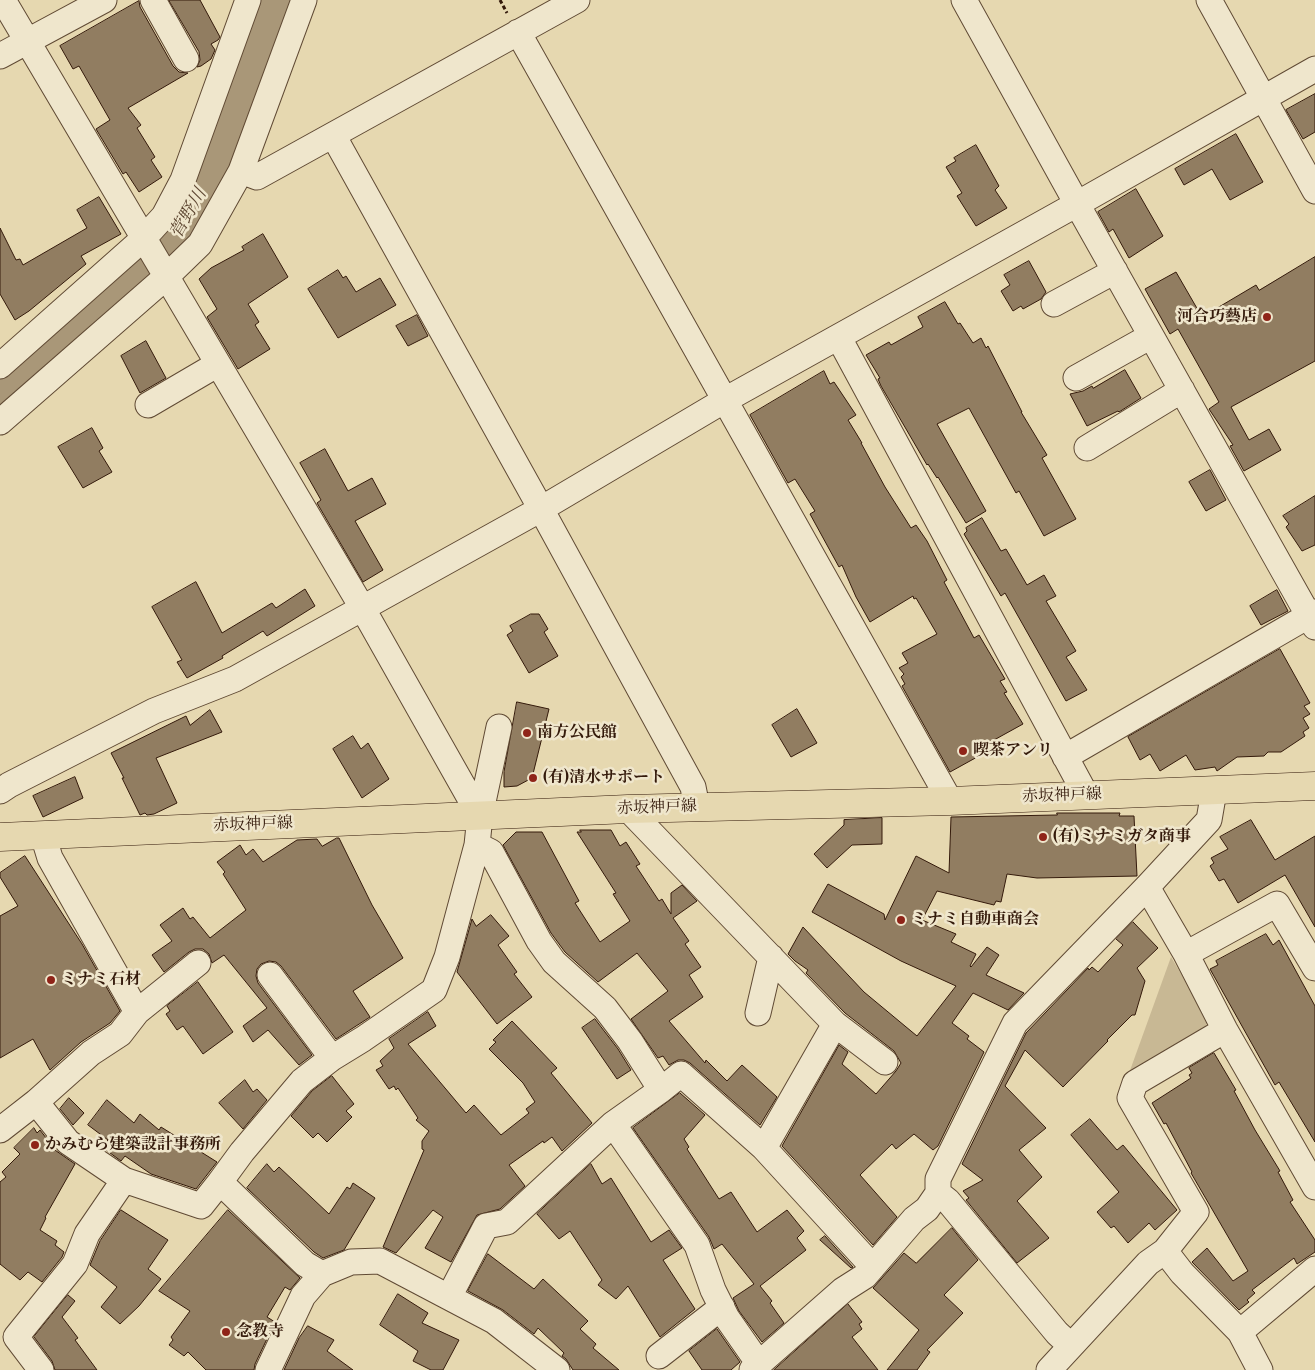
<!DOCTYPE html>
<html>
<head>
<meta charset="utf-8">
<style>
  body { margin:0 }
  canvas { display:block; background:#e6d8b0 }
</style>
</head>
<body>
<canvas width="1315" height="1370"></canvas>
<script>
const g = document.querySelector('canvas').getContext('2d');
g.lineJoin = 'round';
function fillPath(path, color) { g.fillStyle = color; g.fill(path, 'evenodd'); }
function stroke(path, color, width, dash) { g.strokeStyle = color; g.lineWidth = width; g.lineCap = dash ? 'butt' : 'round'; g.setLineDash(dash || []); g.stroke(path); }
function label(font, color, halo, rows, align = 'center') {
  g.font = font + ' "Libre Bodoni","Noto Serif JP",serif'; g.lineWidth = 5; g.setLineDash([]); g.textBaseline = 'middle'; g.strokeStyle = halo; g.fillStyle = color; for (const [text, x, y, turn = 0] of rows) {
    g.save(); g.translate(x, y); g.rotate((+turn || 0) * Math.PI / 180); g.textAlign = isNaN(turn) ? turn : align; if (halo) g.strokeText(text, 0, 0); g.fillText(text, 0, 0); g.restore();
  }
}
fillPath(new Path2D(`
  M1171,957L1209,1021L1202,1031L1128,1076Z`), '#c8b894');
stroke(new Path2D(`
  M0,394L104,307L179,238L220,158L276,0`), '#a99778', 42);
const building = new Path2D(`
  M169,0H200L220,37L218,40L211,44L215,50L211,59L201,66L197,67L200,60L199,52Z
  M139,1L140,7L173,66L179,72L188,73L128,108L141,125L137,128L155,157L151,160L162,177L139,192L126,172L123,174L96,129L110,120L79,66L73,69L60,46Z
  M1315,94V132L1303,139L1286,110Z
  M1236,134L1263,182L1230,200L1212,169L1184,185L1175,169Z
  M976,145L999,186L995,190L1007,208L976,226L957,196L962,193L946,167L956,161L954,158Z
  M1136,189L1163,236L1129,258L1113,229L1109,232L1098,212Z
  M99,197L121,234L81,256L86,264L29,311L15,320L0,294V228L16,260L20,259L23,265L87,228L77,210Z
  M263,234L288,277L248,304L259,322L255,325L270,349L238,369L207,317L217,309L199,279L211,268L244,250L242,247Z
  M1315,257V361L1231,407L1249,440L1269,429L1281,450L1244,471L1230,446L1233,445L1209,409L1219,402L1178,329L1170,334L1145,289L1176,272L1202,317L1256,285L1259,290Z
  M1029,261L1046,292L1041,299L1023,309L1021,306L1013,311L1001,291L1010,285L1004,275Z
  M338,270L343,278L346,276L356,292L380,278L396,305L338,338L308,289Z
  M945,302L958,324L960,323L973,343L981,338L986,348L988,346L1022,412H1021L1047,455L1042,458L1076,519L1044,536L1019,491L1016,493L969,408L937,424L986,511L966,523L938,477L937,478L928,464L927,465L881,386L878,379L880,378L866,355L889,342L891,345L923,327L918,317Z
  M417,315L428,336L408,346L396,326Z
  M146,341L166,378L140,393L121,356Z
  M1125,370L1141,398L1119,412L1118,411L1087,426L1070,394L1083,391L1092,386L1093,388Z
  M824,371L830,384L834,382L856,415L848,420L862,443H861L885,487L911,528L916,525L927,541L947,580L944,582L974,638L979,635L1005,679L1000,681L1007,692L1004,693L1023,724L985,745L988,751L950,772L902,686L905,684L901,677L904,674L899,668L908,663L902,653L937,634L916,598L914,599L913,596L870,622L856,597L842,565L839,567L810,514L815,511L795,479L788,483L750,415Z
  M92,428L103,448L99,451L112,472L83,488L58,447Z
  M325,449L348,491L372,478L386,504L355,521L383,570L363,582L317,503L321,500L300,463Z
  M1210,470L1226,500L1206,511L1189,482Z
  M1315,496V545L1302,551L1286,527L1289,524L1283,516Z
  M982,518L1001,551L1006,549L1027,585L1044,575L1056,596L1046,601L1076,651L1066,657L1087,690L1066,701L1005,593L1001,596L964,534L967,531L966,528Z
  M196,582L222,633L272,603L276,608L305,589L315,606L267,636L263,631L222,656L223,658L187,678L177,662L182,660L152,607Z
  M1277,590L1288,611L1261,625L1250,606Z
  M531,614H539L548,629L544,632L558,656L529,673L507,635L513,631L510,626Z
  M1280,649L1310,703L1304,706L1310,714L1303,718L1309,728L1303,732L1305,736L1281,752H1268L1264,756L1237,757L1217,771L1215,767L1195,770L1186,755L1160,771L1150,754L1140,760L1128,737Z
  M517,702L549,709L532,778L517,786L504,787V772Z
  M797,709L817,743L791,757L772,725Z
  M210,710L222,732L156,758L177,803L154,814L147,815L145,813L140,815L122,778H124L111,753L186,716L190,725Z
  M353,736L361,749L368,743L389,779L362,798L333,749Z
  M75,777L83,798L43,817L33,796Z
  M1057,813H1120L1119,816H1134L1137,876L1037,878L1007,874L1001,902L996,901L994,905L937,891L922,920L956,934L951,942L976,954L970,966L971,967L987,947L999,955L986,975L1024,993L1008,1010L973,993L952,1023L969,1036L967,1039L984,1052L938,1146L933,1150L914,1134L896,1149L892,1144L860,1175L897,1217L873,1245L782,1146L839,1045L848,1052L842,1064L876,1094L896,1071L901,1063L894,1051L845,1013L806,973L808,970L795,961L788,954L803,927L864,992L917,1036L956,986L901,961L812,912L828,884L884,914L885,920L916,856L949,873L951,817L1057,815Z
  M882,818V844L852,845L827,868L814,854L844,825V820Z
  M1251,820L1275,860L1315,836V927L1285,875L1238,903L1224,879L1219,881L1210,866L1214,863L1211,858L1228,849L1220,837Z
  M580,830H611L620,846L626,842L640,864L636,866L659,901L662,899L671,914V893L682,885L697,901L673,918L689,941L685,944L701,967L689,975L703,997L669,1021L705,1063L706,1060L727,1081L742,1065L777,1097L760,1125L690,1063L684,1060H678L669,1065L663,1056L658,1058L631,1019L668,991L637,953L598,982L565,952L551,933L503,845L516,832H542L579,901L575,903L600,942L630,921L613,894L616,893L577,832H581Z
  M337,838H339L372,905L403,958L353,991L370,1017L336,1039L281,966L276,962L269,961L261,964L257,969L256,976L258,983L312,1055L299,1065L268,1030L253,1042L243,1026L267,1008L224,955L212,963L209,954L203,949H195L189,952L164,972L152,955L172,941L160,925L183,908L190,919L193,917L210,938L246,910L223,874L225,872L217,862L240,845L246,855L253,849L263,862L297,840L317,839L322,846Z
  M25,856L82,944L120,1011L110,1023L81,1042L50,1070L33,1039L0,1058V916L18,906L0,877V873Z
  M491,915L509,936L498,945L517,972L514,974L532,997L497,1024L457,972L472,919L476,926Z
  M1133,922L1158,948L1137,968L1145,981L1135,1015H1132L1107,1040L1108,1041L1063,1087L1025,1050L1005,1086L1046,1128L1019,1150L1042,1177L1017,1201L1049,1238L1017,1263L966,1200L969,1198L963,1191L983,1180L962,1164L1026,1033L1088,968L1089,970L1092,967L1098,972L1123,945L1116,939Z
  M1266,934L1273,945L1279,940L1315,1006V1142L1279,1082L1275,1085L1210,969L1218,965L1216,961Z
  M198,982L233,1032L203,1054L183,1026L177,1030L166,1014L170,1011L167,1006Z
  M428,1012L436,1026L408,1044L466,1113L474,1105L501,1135L529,1113L526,1109L535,1102L523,1083L489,1049L496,1042L493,1040L512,1021L557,1068L551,1073L592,1123L562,1151L552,1137L544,1143L543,1141L509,1165L525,1186L500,1209L477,1215L451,1262L425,1248L443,1217L433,1210L396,1253L383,1247L424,1150L422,1149V1141L429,1131L416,1120L418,1118L398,1088L396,1090L394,1086L389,1089L376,1070L383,1066L380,1061L394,1048L389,1039Z
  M595,1019L618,1049L631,1070L617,1079L582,1028Z
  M1214,1053L1236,1090L1234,1091L1255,1130L1280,1171L1278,1172L1293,1200L1290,1202L1315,1240V1252L1297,1264L1294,1258L1252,1290L1255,1293L1247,1300L1249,1302L1239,1310L1192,1262L1207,1248L1233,1281L1248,1271L1191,1173L1192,1172L1166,1123L1164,1124L1152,1103L1191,1078L1189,1075L1192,1073L1189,1068Z
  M332,1076L354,1104L346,1111L352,1117L327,1142L318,1133L313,1138L291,1116L312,1091Z
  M245,1080L253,1092L257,1089L267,1100L243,1129L219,1103Z
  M680,1093L705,1115L684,1139L689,1147L687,1149L719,1199L731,1192L757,1232L787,1210L804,1231L797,1238L806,1250L760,1286L772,1301L770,1303L784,1323L762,1342L739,1311L733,1298L754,1284L722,1244L714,1249L709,1237L633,1128Z
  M69,1098L84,1113L73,1125L60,1109Z
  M107,1100L134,1123L140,1114L159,1130L161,1127L217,1162L196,1189L151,1174L125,1156L121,1161L102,1147L108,1140L88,1125Z
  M1090,1119L1117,1150L1123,1145L1177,1210L1155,1230L1149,1223L1128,1243L1114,1226L1111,1228L1097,1212L1119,1192L1071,1135Z
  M34,1128L37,1133L40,1130L53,1147L52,1148L75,1164L45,1217L46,1218L40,1230L57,1241L55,1245L64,1252L62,1257L42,1282L28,1272L20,1280L0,1264V1182L6,1177L2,1172L20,1154L14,1148Z
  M267,1164L274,1172L279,1167L329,1214L347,1187L350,1189L353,1183L375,1198L344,1250L323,1258L314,1252L247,1188Z
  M591,1164L602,1184L611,1178L651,1242L669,1230L682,1248L663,1260L695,1309L660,1337L628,1286L616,1299L598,1285L602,1280L570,1231L559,1239L537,1214Z
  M121,1210L168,1240L148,1269L161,1279L139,1306L120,1324L101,1307L117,1287L90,1265L100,1241Z
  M228,1210L300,1278L290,1290L285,1287L267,1317L275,1322L255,1364L254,1370H206L188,1352L184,1356L169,1345L173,1340L171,1337L190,1311L159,1291Z
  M952,1228L978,1260L944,1295L963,1313L927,1350L930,1352L917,1370H887L919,1330L873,1288L904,1253L916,1263Z
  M825,1236L853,1267L851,1268L820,1240Z
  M488,1254L534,1289L543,1279L588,1321L580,1329L596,1344L593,1348L619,1370H573L566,1359L562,1356L564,1353L538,1328L534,1334L503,1310L468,1291Z
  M398,1294L428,1313L422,1323L459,1340L443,1370H431L413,1361L418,1351L380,1325Z
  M68,1295L75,1301L62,1317L78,1338L75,1340L97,1370H55L52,1361L34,1337Z
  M848,1304L862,1322L859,1324L862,1329L852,1337L878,1370H774Z
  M308,1326L334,1340L327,1351L353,1370H284L299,1338Z
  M717,1329L740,1362L731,1370H702L689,1351Z`);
fillPath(building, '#917d61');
stroke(building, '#341a0b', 1);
const minor = new Path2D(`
  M3,0L363,609L480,816
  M153,0L186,59
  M964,0L1077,204L1315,627
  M1209,0L1315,191
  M518,32L950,801
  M0,56L104,0
  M333,135L541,509L693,787L697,807
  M241,171L304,0
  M1054,304L1115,271
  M839,338L1086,795
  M0,366L143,239L164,216L183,180L248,0
  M1076,378L1151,336
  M148,405L218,364
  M0,422L166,277L200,244L241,171L257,177L577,0
  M1087,448L1182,390
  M1065,757L1315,612
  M0,791L9,785L154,711L235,679L541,509L725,400L1077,204L1315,69
  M628,809L835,1024L764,1148
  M477,845L491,852L539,941L554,962L605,1008L630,1041L661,1090L613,1124L697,1245L713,1290L727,1318L759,1364
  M1147,887L1186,954L1225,1030L1315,1187
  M1186,954L1277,904L1315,968
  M270,975L332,1058
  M137,1012L198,963
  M758,1013L771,957
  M835,1024L885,1062
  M661,1090L681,1074L764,1148L873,1267
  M36,1102L68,1142L124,1180L201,1206L220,1182
  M0,1130L36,1102L91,1053L120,1034L137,1012L50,858L43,835
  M1165,1251L1196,1212L1130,1098L1135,1083L1225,1030
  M322,1274L305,1264L220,1182L242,1152L302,1081L332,1058L363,1039L434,990L447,957L477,845L480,816L499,727
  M449,1297L486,1226L507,1222L613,1124
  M1240,1332L1315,1269
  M1071,1346L1057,1333L948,1201L938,1193V1179L1015,1023L1147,887L1209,820L1214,791
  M659,1356L722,1307
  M41,1370L16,1337L75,1264L87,1234L124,1180
  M268,1370L303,1296L322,1274L351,1262L380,1261L494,1321L557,1370
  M752,1370L843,1290L865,1276L914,1219L927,1209L938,1193
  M1049,1370L1148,1263L1165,1251L1182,1273L1240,1332L1260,1370`);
const major = new Path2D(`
  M0,837L628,809L950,801L1315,786`);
stroke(minor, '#604a34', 27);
stroke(major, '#341a0b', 29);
stroke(new Path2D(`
  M500,0L507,13`), '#341a0b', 3, [4, 2.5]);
stroke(minor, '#efe6cc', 25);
stroke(major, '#e6d8b0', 28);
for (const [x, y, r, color] of [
  [1267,317,5,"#8f2418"],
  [527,733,5,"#8f2418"],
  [963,751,5,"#8f2418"],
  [533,778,5,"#8f2418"],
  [1043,837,5,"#8f2418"],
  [901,920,5,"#8f2418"],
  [51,980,5,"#8f2418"],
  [35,1145,5,"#8f2418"],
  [226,1332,5,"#8f2418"]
]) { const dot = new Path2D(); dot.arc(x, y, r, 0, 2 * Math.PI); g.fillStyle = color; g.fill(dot); stroke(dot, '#efe6cc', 2); }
label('bold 16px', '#341a0b', '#efe6cc', [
  ["河合巧藝店",1257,317,"right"],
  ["南方公民館",537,733],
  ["喫茶アンリ",973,751],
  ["(有)清水サポート",543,778],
  ["(有)ミナミガタ商事",1053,837],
  ["ミナミ自動車商会",911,920],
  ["ミナミ石材",61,980],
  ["かみむら建築設計事務所",45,1145],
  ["念教寺",236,1332]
], 'left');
label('16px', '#341a0b', '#efe6cc', [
  ["赤坂神戸線",1062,796,-2],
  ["赤坂神戸線",657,808,-2],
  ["赤坂神戸線",253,825,-2]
]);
label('italic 18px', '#5d4631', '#efe6cc', [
  ["菅野川",189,214,-60]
]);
</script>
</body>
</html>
